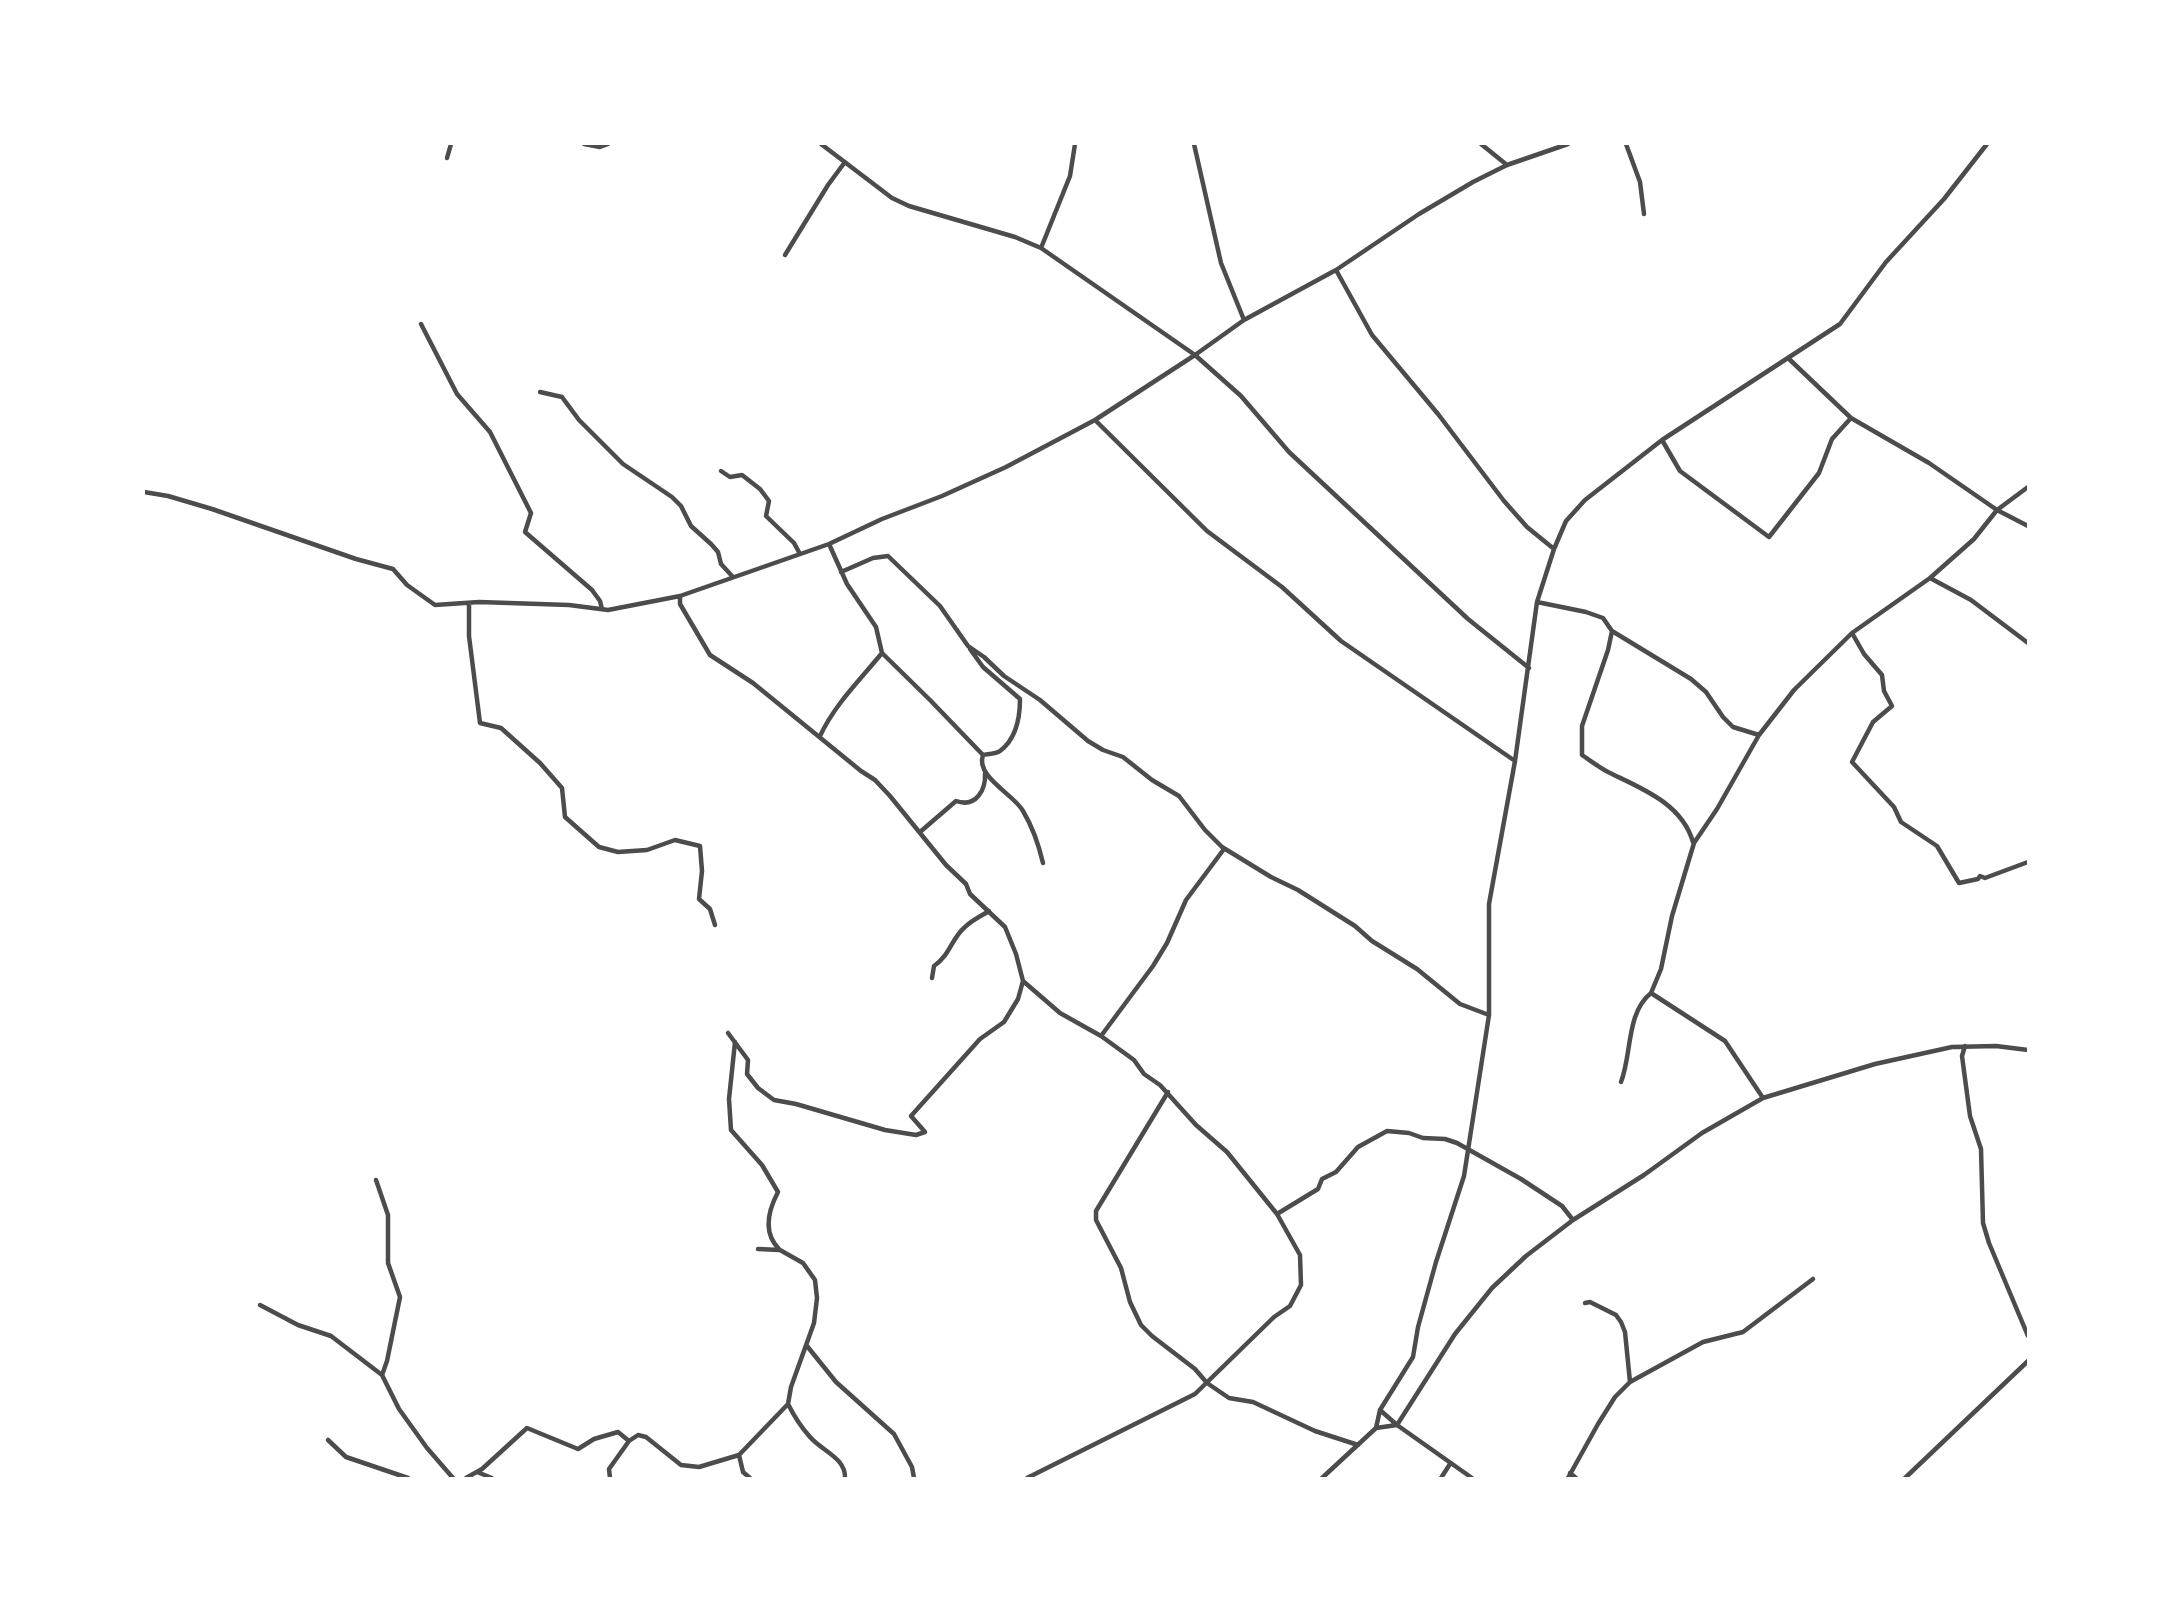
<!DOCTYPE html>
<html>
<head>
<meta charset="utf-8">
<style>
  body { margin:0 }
  #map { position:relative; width:2172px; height:1622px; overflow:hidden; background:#fff; font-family:Barlow,sans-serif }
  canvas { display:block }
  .frame { position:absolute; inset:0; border:145px solid #fff; pointer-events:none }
</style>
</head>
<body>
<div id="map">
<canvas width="2172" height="1622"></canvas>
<div class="frame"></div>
</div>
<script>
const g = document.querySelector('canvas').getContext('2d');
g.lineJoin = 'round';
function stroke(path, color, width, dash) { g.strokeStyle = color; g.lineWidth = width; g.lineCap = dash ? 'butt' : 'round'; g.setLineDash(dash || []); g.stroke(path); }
stroke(new Path2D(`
  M584,144L600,147L608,144
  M821,144L892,198L909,206L1015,237L1041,248L1195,355L1241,396L1289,452L1468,619L1529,668
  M1194,144L1221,263L1244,320
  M1481,144L1507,165
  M1626,144L1640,182L1644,214
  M447,158L451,144
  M1041,248L1070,176L1075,144
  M785,255L828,185L845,162
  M1336,270L1372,335L1438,414L1504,501L1527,527L1554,549
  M421,324L457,394L490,432L531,513L525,532L592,590L600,601L602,609
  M1788,358L1851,418L1929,463L1997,510L2028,526
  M540,392L562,397L579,420L623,464L672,497L681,506L691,526L711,544L718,552L721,564L733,577
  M1095,420L1207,531L1282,587L1341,641L1515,761
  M1662,440L1680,471L1769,537L1819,473L1832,439L1851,418
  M721,471L730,477L742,475L760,489L769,501L766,516L794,543L800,554
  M144,492L168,496L212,509L356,559L393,569L407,585L435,605L479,602L569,605L608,610L680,596L829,544L882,519L942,496L1006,467L1095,420L1195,355L1244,320L1336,270L1419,214L1473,182L1507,165L1568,144
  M829,544L847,584L876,627L882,653L930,700L983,755C975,777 1015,795 1023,811C1032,826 1039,846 1043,863
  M841,572L873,558L888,556L940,606L968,646L984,657L1004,676L1040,700L1088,741L1103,750L1123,757L1152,780L1179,796L1205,830L1222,847L1271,877L1298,890L1355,926L1372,941L1417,969L1460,1004L1489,1015
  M1930,578L1971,600L2028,643
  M680,596V604L710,655L753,683L861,771L875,780L890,796L946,865L966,884L970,894L1005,927L1016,954L1023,981L1060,1013L1101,1036L1134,1060L1144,1074L1160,1085L1196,1125L1227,1152L1277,1214L1318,1189L1322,1179L1336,1172L1358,1147L1387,1131L1409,1133L1423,1138L1445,1139L1457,1143L1521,1179L1562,1206L1573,1220
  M1537,602L1586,612L1603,618L1612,631L1608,650L1582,726V755C1591,761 1600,768 1610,773C1643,789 1682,804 1693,842
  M469,603V636L480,723L501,728L540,763L562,788L565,817L599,847L618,852L647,850L675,840L700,846L702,871L699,899L710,909L715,925
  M1612,631L1691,679L1706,692L1723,717L1733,727L1759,735
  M1852,633L1864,654L1882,675L1884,691L1892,706L1873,722L1852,762L1894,807L1901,822L1937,846L1959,883L1978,879L1980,876L1985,878L2028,862
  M970,649L983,667L1020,699C1020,717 1016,739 1000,751C996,754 988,754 983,755
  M820,736C835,704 860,680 882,653
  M920,832L956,801C976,808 986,790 985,773
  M932,978L934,966C951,954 951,939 965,927C972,920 981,916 989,911
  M728,1033L748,1060L747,1074L758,1088L774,1100L796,1104L885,1130L916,1135L925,1132L911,1116L980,1039L1004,1022L1018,999L1023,981
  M1101,1036L1153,966L1167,943L1186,900L1224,849
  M735,1042L729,1099L731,1130L762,1165L778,1192C768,1211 763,1233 779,1249
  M1965,1046L1962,1056L1970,1116L1981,1149L1983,1223L1989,1243L2028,1336
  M1621,1082C1632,1054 1626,1013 1651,993
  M1168,1092L1096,1211V1220L1121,1268L1130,1302L1141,1325L1152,1336L1195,1369L1207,1383L1229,1398L1253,1402L1315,1431L1358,1445
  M1763,1098L1725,1041L1651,993L1661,969L1672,916L1694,843L1717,809L1759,735L1794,690L1852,633L1930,578L1974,539L1997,510L2028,487
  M376,1180L388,1215V1263L400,1297L387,1361L382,1375
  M1585,1303L1590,1302L1616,1315L1621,1322L1625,1332L1630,1382
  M260,1305L298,1325L331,1336L382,1375L399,1409L427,1448L453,1478
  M807,1346L836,1382L894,1434L912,1467L914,1478
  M788,1404C794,1416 801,1427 810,1437C822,1451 846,1458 845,1478
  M1380,1410L1397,1425L1472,1478
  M1376,1428L1397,1425L1455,1334L1492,1288L1526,1256L1573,1220L1644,1175L1702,1133L1763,1098L1875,1064L1952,1047L1996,1046L2028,1050
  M328,1440L346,1457L408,1478
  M629,1441L638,1435L646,1437L681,1465L699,1467L739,1455L788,1404L791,1387L814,1323L817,1298L815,1280L803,1263L780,1250L758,1249
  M739,1455L743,1472L750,1478
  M477,1472L492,1478
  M1570,1473L1576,1478
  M466,1478L482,1469L527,1428L578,1449L594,1439L618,1432L629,1441L609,1469L610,1478
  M1027,1478L1195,1394L1274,1317L1290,1306L1301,1285L1300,1255L1277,1214
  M1322,1478L1376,1428L1380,1410L1413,1357L1418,1327L1436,1262L1464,1176L1489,1015V904L1515,761L1537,602L1554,549L1566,521L1585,500L1662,440L1840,324L1886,262L1944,199L1987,144
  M1441,1478L1450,1464
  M1568,1478L1598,1424L1615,1397L1630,1382L1703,1342L1743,1332L1813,1279
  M1905,1478L2028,1361`), '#4c4c4c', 4.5);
</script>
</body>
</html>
